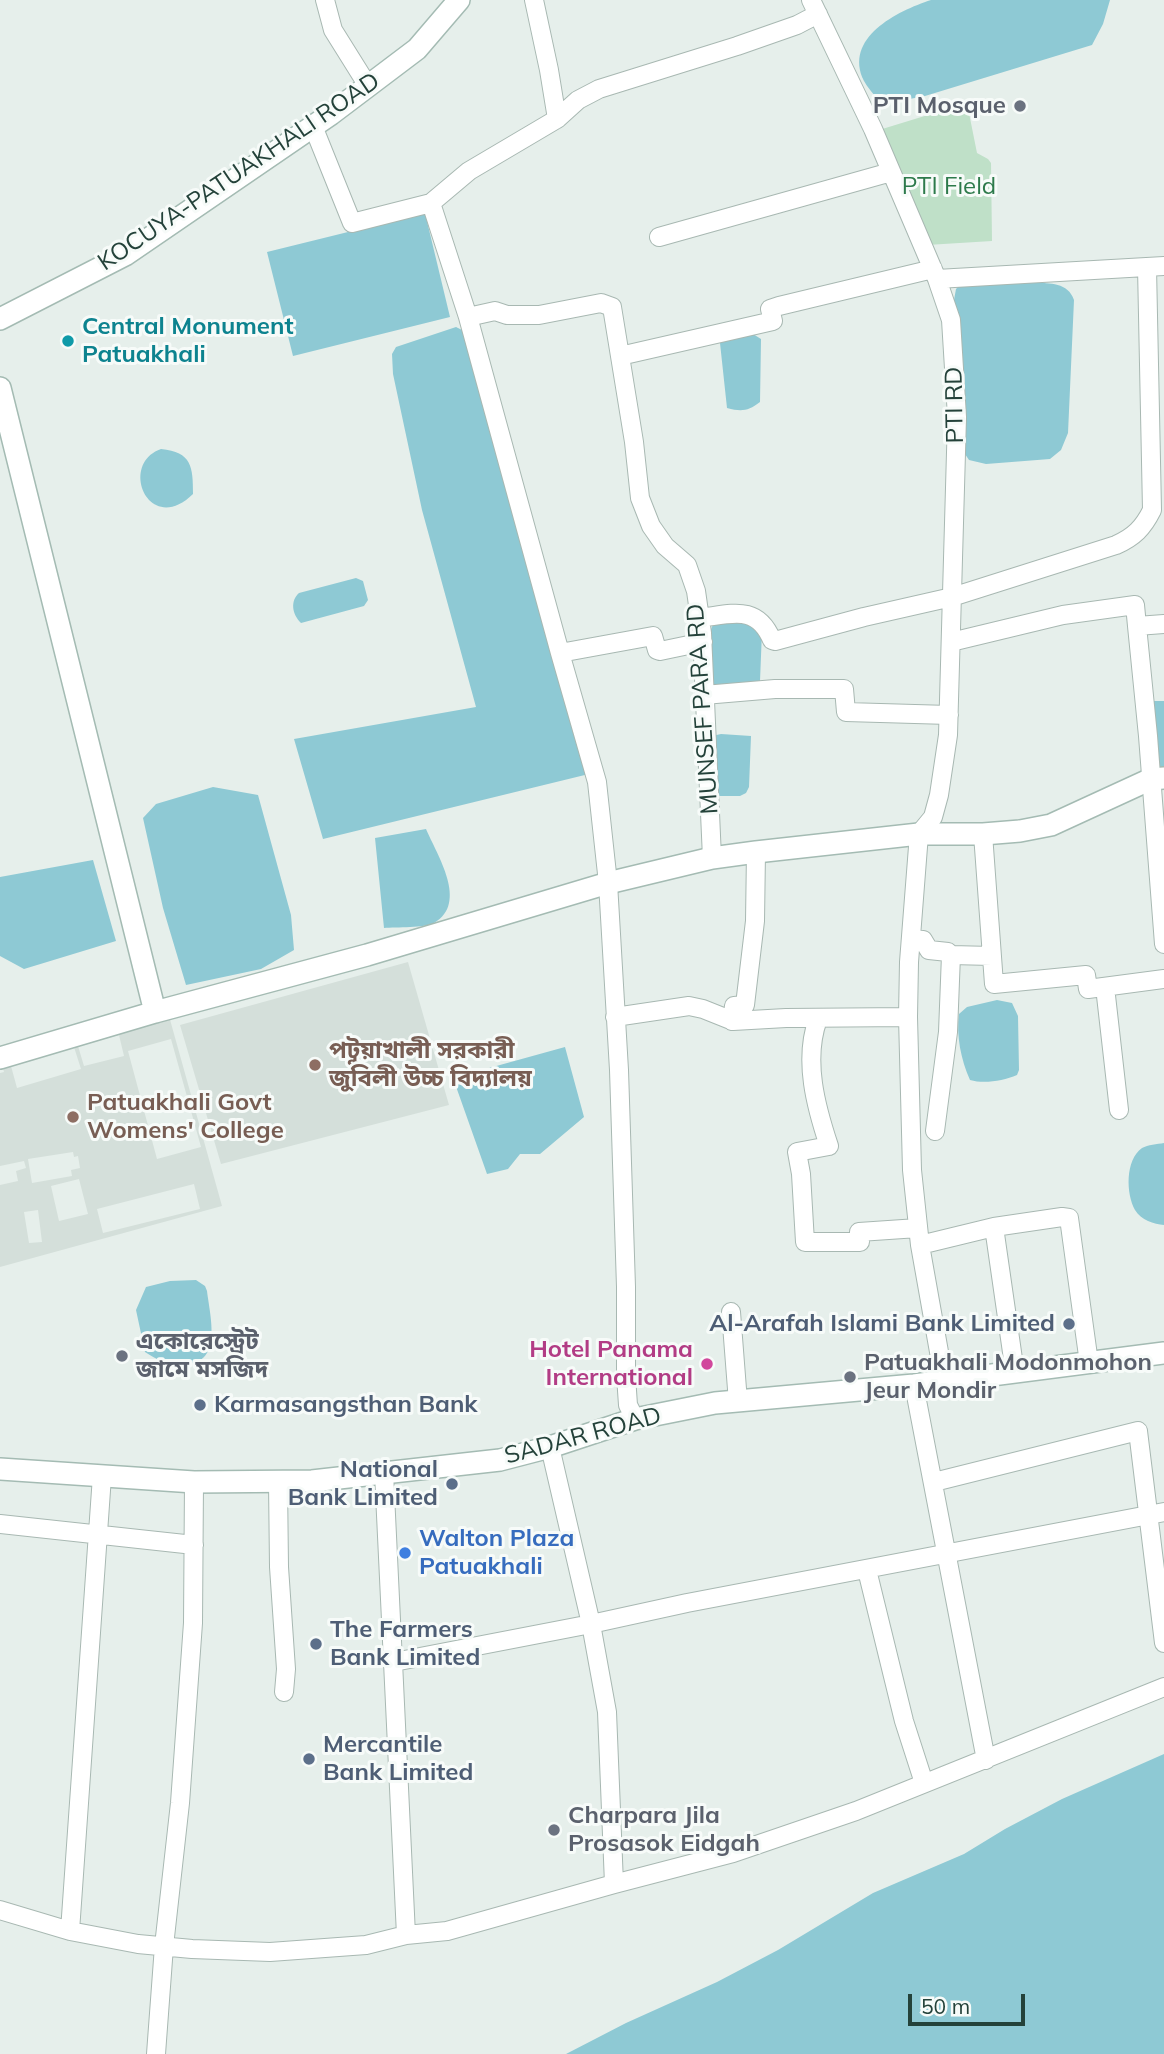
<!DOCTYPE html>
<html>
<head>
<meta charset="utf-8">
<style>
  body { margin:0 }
  #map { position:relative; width:1164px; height:2054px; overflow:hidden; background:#e6efeb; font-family:Mulish,sans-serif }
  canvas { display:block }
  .scale { position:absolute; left:908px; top:1994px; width:117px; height:32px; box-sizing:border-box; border:4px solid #24423a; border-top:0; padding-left:9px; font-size:21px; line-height:24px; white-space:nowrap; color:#24423a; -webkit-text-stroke:5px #f7fbf9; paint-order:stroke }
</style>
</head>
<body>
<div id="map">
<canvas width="1164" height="2054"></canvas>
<div class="scale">50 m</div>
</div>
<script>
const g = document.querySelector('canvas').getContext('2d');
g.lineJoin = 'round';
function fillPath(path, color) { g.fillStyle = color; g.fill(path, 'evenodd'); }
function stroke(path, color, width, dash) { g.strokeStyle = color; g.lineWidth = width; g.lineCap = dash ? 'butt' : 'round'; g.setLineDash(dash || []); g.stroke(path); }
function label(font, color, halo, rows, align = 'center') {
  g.font = font + ' Mulish,"Noto Sans Bengali",sans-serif'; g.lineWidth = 6; g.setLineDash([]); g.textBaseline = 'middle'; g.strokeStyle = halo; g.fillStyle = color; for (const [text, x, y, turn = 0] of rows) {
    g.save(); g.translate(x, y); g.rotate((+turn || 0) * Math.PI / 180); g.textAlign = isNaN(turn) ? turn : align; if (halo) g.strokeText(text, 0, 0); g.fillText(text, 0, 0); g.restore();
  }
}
fillPath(new Path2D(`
  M408,962L449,1105L221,1164L180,1025Z
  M169,1016L222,1206L0,1267V1185L18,1181L16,1171L26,1168L24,1161L0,1166V1073L4,1072L2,1065ZM119,1035L124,1056L84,1066L78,1046ZM171,1039L201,1147L157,1159L128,1051ZM74,1047L81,1069L17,1088L11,1066ZM73,1152L74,1157L78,1156L80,1168L71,1170L72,1176L32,1183L28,1159ZM79,1179L88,1214L59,1221L51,1186ZM194,1184L200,1209L103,1233L97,1209ZM38,1210L42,1242L29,1243L24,1212Z`), '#d4dfda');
fillPath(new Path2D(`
  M967,103L977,153L988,159L991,163L992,241L927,245L879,130Z`), '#bfe0c8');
fillPath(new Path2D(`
  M931,0H1110L1103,24L1092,45L925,96L894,102L877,99C873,93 867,87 864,81C843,38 897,11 931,0Z
  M425,213L450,317L293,356L267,252Z
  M1034,282C1050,284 1068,282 1074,300L1068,433L1061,450L1050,459L986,464L969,460L961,448L954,300L956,289L960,285Z
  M456,327L462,330L593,773L323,839L294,739L476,707L422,510L393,374L392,354L396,347Z
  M753,334L761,339L760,402C748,411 742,412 727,408L720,343L721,339Z
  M161,449C192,452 193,467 193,494C149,537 118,464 161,449Z
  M356,578L363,581L368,600L364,606L301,623C292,614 290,601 299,593Z
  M734,617L762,631L760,681L759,684L712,690C711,676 706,635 713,625C716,620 728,619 734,617Z
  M1149,701H1164V772L1157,773Z
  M721,734L751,736L749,787L746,793L740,796H717L712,736Z
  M213,787L258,795L291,915L294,950L261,969L186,985L163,908L143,818L156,804Z
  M426,829C437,855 469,903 434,923C425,928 396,927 384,928L375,838Z
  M93,860L116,941L24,969L0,956V877Z
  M997,1000L1012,1003L1018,1016L1019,1070L1017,1075C1003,1081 984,1084 970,1080C961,1060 956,1035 959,1014L967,1007Z
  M565,1047L584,1117L540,1154H520L508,1169L487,1174L453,1078Z
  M1164,1143V1225C1154,1224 1141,1220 1135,1210C1126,1194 1125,1160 1142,1148C1148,1145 1157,1144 1164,1143Z
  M196,1280L205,1286L207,1291C210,1316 223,1363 186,1364C165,1364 163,1363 145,1352L136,1310L146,1287L170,1281Z
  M1164,1754V2054H566L626,2023L717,1982L778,1950L873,1893L964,1854L1005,1829L1062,1799Z`), '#8ec9d4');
const street = new Path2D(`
  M325,0L333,30L368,86
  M811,0L873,129L937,279L951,320L957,417L948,735L939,795L933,817L919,834L909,962L908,1017L912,1170L920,1245L944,1380
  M557,119L578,100L599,89L737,46L797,25L818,14
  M313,126L352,223L431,203L468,317L560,653L597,782L608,883L619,1070L626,1287V1376L628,1405L635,1419
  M431,203L469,171L557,119L549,70L534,0
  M659,237L891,172
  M937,279L1164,266
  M468,317L495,311L507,315H539L601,303L612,307L634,442L640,498L651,526L665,546L687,565L696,591L702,633L712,858
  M620,356L773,321L770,309L779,306L933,269
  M700,618C732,614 757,604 772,640L775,641L864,617L952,597L1116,545C1134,537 1143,528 1152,510L1147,267
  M1137,626L1148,736L1164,944
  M951,642L1063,615L1135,605L1137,626L1164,624
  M560,653L653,636L657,650L660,651L703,642
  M704,695L775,689H844L846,712L949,715
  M983,834L994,984L1086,975L1088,989L1164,979
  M911,939L923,940L929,950L948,952L951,955L992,956
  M1105,987L1119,1110
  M615,1017L689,1006L703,1009L733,1021L786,1018L908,1017
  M818,1019C803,1060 816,1107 829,1146L797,1152L801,1174L805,1242H860L859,1232L918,1228
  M732,1021L734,1006L745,1005L755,921L756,852
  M935,1131L948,1032L951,955
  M994,1227L1015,1373
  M920,1245L994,1227L1062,1217L1069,1218L1089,1363
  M731,1312L738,1402
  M914,1385L986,1760
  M384,1473L406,1935
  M278,1482L279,1567L286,1669L284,1692
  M934,1482L1138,1431L1164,1643
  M0,1524L194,1545
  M867,1570L904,1721L924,1783
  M394,1662L591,1624L550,1447
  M614,1884L607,1712L591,1624L687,1603L1164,1512
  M0,1910L70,1931L138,1944L192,1949L270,1952L366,1945L406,1935L447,1931L614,1884L733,1853L856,1811L1164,1687
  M70,1931L102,1476
  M156,2054L164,1946L180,1803L193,1623L194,1482`);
const secondary = new Path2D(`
  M0,319L125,255L331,114L417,49L459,0
  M0,388L155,1012
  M0,1058L155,1012L367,955L608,883L712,858L756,852L919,834H983L1020,831L1051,825L1151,779L1164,778
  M0,1469L194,1482L312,1481L500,1460L550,1447L635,1419L715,1403L914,1385L1164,1353`);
stroke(street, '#a8b8b2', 20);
stroke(secondary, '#a4bbb3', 24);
stroke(street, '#fff', 18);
stroke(secondary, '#fff', 21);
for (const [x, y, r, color] of [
  [1020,106,7,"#6b7280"],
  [68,341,7,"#0f9aa8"],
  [315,1065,7,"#8d6e63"],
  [73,1117,7,"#8d6e63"],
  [1069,1324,7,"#5c6f8a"],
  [122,1356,7,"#6b7280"],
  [707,1364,7,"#d1479c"],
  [850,1377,7,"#6b7280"],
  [200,1405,7,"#5c6f8a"],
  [452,1484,7,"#5c6f8a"],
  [405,1553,7,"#3f7fe0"],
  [316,1644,7,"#5c6f8a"],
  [309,1759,7,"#5c6f8a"],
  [554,1830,7,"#6b7280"]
]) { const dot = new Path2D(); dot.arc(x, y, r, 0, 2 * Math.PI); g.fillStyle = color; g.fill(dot); stroke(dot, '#f7fbf9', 2.5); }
label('bold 24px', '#5b616d', '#f7fbf9', [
  ["PTI Mosque",1006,106,"right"],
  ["একোরেস্ট্রেট",136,1342],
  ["জামে মসজিদ",136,1370],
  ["Patuakhali Modonmohon",864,1363],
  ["Jeur Mondir",864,1391],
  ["Charpara Jila",568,1816],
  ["Prosasok Eidgah",568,1844]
], 'left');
label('24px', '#24423a', '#f7fbf9', [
  ["KOCUYA-PATUAKHALI ROAD",239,172,-34],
  ["PTI RD",955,405,-91],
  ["MUNSEF PARA RD",703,709,-94],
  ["SADAR ROAD",583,1436,-15]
]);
label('24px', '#2d7a4b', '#f7fbf9', [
  ["PTI Field",949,187]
]);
label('bold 24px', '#0d838f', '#f7fbf9', [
  ["Central Monument",82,327],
  ["Patuakhali",82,355]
], 'left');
label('bold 24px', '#785e54', '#f7fbf9', [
  ["পটুয়াখালী সরকারী",329,1051],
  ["জুবিলী উচ্চ বিদ্যালয়",329,1079],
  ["Patuakhali Govt",87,1103],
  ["Womens' College",87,1131]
], 'left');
label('bold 24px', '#4e5e75', '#f7fbf9', [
  ["Al-Arafah Islami Bank Limited",1055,1324,"right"],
  ["Karmasangsthan Bank",214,1405],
  ["National",438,1470,"right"],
  ["Bank Limited",438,1498,"right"],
  ["The Farmers",330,1630],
  ["Bank Limited",330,1658],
  ["Mercantile",323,1745],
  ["Bank Limited",323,1773]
], 'left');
label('bold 24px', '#b23c85', '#f7fbf9', [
  ["Hotel Panama",693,1350],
  ["International",693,1378]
], 'right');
label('bold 24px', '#366cbe', '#f7fbf9', [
  ["Walton Plaza",419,1539],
  ["Patuakhali",419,1567]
], 'left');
</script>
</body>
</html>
